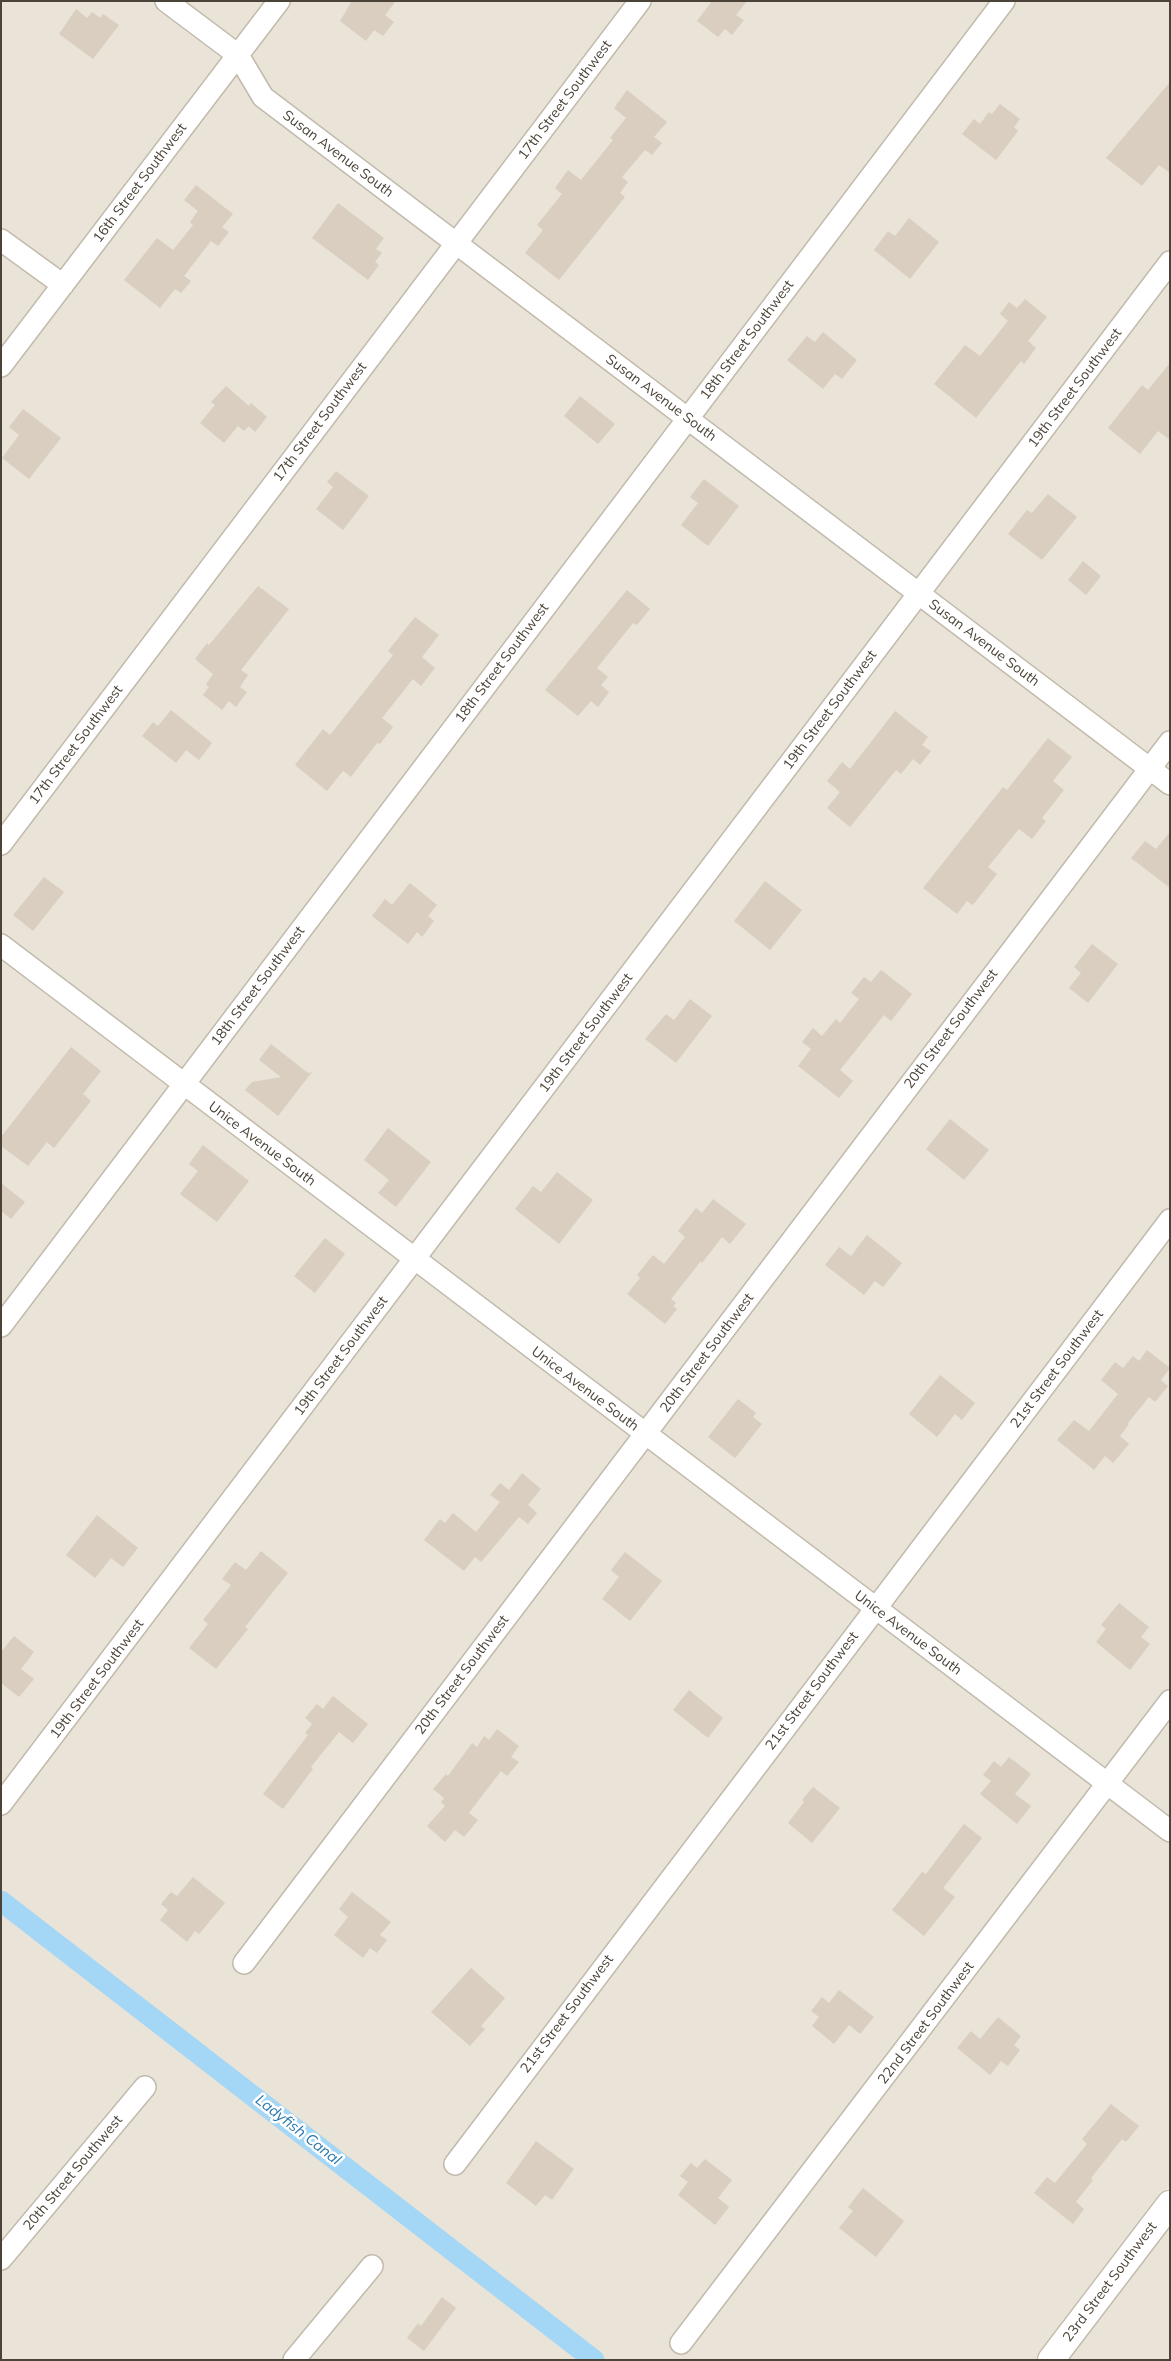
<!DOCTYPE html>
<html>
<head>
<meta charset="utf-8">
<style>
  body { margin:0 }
  #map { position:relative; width:1171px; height:2361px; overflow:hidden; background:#f6f2ea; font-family:Mulish,sans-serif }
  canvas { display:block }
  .frame { position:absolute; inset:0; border:2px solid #4b4338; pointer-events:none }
</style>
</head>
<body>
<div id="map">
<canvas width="1171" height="2361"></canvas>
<div class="frame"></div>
</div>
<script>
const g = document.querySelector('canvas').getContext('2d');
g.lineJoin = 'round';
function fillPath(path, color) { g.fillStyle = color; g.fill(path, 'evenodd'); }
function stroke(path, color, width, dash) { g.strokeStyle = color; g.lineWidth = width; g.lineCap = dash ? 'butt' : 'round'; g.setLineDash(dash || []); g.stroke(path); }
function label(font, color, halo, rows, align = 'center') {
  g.font = font + ' Mulish,sans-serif'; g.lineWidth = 5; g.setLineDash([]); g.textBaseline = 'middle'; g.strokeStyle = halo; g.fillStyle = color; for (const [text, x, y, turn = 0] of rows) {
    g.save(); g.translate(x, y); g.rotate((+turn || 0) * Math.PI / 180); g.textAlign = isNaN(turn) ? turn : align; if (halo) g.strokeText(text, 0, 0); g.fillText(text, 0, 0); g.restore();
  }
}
fillPath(new Path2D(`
  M1,1H1170V2185L1036,2360H1Z
  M1170,2222V2360H1065Z`), '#eae4d8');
stroke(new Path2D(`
  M1,1901L594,2360`), '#a4d6f5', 21);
fillPath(new Path2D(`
  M352,1H396L385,15L394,22L383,36L374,30L366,41L340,21Z
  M712,1H747L736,15L744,20L732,35L725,29L718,37L697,21Z
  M76,9L87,18L92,12L100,18L103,14L119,25L93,59L59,34Z
  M1170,82V173L1159,165L1142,186L1106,158Z
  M627,90L667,122L654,137L662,143L652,155L645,150L622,177L628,182L620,193L625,197L559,280L525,253L543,230L537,225L562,194L555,188L568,170L581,180L613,140L610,138L626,118L614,108Z
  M1000,104L1020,119L1014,127L1018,131L996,160L962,134L974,119L980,124L989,112L992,114Z
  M196,185L233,214L222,227L229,232L218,246L211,241L184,276L191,281L181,293L175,289L160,308L124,280L157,238L173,250L193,225L190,222L198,211L184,200Z
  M338,203L384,238L376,249L382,253L375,262L379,265L368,280L312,238Z
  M909,218L939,242L910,279L874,250L888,231L895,236Z
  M1025,299L1047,317L1028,341L1036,348L1024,364L1021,361L976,418L934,384L965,345L980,356L1008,321L1000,314L1009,302L1017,308Z
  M823,332L857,360L842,379L835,374L823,389L787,360L807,336L815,342Z
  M1170,363V440L1158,431L1140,454L1108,428L1142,385L1148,390Z
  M226,386L249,406L251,403L267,417L255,432L249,426L244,431L238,426L224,443L200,423L215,405L211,402Z
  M580,396L615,424L598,444L564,416Z
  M23,409L61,438L29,479L2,458L19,435L9,427Z
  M336,471L369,496L343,530L316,509L333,487L327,482Z
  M704,479L739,506L708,546L681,525L698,503L690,497Z
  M1048,494L1077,517L1042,560L1008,534L1027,510L1032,513Z
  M1083,561L1101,576L1086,595L1068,580Z
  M258,586L289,609L241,670L248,675L240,687L247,692L236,707L229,701L222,710L203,695L209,687L206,684L213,674L195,659L207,643L209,645Z
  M627,590L650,609L637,625L633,623L597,668L608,677L601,685L609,692L598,707L591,701L578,716L545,690Z
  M415,617L439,635L422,657L435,668L421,686L413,679L382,718L393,727L380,744L377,743L351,777L343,771L327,791L295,765L323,729L330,735L393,655L388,651Z
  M171,710L212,743L199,760L186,750L176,763L142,736L153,722L158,726Z
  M895,711L928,737L922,745L931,751L920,765L913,759L901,774L896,770L850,827L827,808L840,792L827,781L842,762L850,769Z
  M1048,738L1072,757L1053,781L1064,790L1042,818L1046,821L1032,839L1019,829L988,867L997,874L973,905L967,901L957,914L923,888L1003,787L1007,790Z
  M1170,832V888L1131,858L1145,841L1156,849Z
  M44,877L64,892L33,931L13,915Z
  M765,881L802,910L770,950L734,921Z
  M410,883L437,905L428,916L434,921L422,937L417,932L408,944L372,916L385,899L392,905Z
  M1092,944L1118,964L1088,1003L1069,988L1081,973L1074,967Z
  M881,970L912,994L891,1021L884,1015L840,1070L853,1081L839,1098L798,1066L811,1049L802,1042L813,1028L822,1036L836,1019L840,1023L859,999L851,993L864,977L871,982Z
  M690,999L712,1016L676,1063L645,1039L666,1014L674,1020Z
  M271,1044L308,1073L312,1072L278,1116L245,1090L252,1082L281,1077L259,1060Z
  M71,1047L101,1071L83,1094L91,1101L54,1148L47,1142L28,1166L1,1146V1137Z
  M950,1119L989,1150L964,1180L926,1149Z
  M388,1128L431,1162L396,1207L378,1193L389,1180L364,1160Z
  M203,1145L249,1181L217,1222L180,1194L198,1171L189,1164Z
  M557,1172L593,1200L559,1244L515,1209L533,1186L541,1192Z
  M1,1183L25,1202L11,1219L1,1211Z
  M713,1199L746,1224L730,1244L722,1237L702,1263L701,1261L671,1299L676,1303L673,1306L677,1309L665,1324L627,1294L640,1278L637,1275L653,1255L664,1264L685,1237L678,1231L696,1208L702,1213Z
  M867,1235L902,1263L883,1287L875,1281L864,1295L825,1265L839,1247L851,1256Z
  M325,1238L345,1254L315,1293L294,1276Z
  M1147,1350L1170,1368L1161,1380L1168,1386L1155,1402L1149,1397L1128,1423L1129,1424L1120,1436L1129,1444L1113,1463L1105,1456L1094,1470L1057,1440L1074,1420L1089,1431L1118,1394L1101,1380L1115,1362L1123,1368L1133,1356L1139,1361Z
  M940,1375L975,1403L962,1420L955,1414L937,1437L909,1414Z
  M738,1399L756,1413L753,1417L762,1424L735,1458L708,1437Z
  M522,1473L541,1489L528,1505L537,1513L528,1524L519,1517L481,1562L475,1557L464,1571L424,1540L440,1519L445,1523L453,1513L476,1532L500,1502L490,1495L500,1483L509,1490Z
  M97,1515L138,1548L123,1567L111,1558L95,1578L66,1555Z
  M261,1551L288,1573L245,1627L248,1629L216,1669L189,1648L208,1624L203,1620L231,1585L222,1579L235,1562L246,1570Z
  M625,1552L662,1581L630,1621L602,1599L619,1577L611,1570Z
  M1119,1603L1149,1627L1141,1637L1150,1644L1130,1670L1096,1642L1106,1629L1101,1625Z
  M14,1636L34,1652L21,1669L34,1679L19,1697L1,1683V1652Z
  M689,1690L723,1718L708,1738L673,1710Z
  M333,1696L368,1724L353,1743L339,1732L311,1767L313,1769L283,1809L263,1794L308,1735L305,1733L312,1724L305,1718L317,1704L323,1709Z
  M497,1729L519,1746L511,1757L519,1762L507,1776L501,1771L478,1801L469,1813L478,1820L464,1837L455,1830L445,1842L427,1826L445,1806L441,1802L444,1798L433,1789L446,1774L448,1776L472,1743L477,1747L484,1736L489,1740Z
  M1009,1757L1031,1774L1015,1794L1031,1806L1017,1824L980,1794L991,1781L983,1775L994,1761L1001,1767Z
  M813,1787L840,1808L812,1843L788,1823L804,1802L802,1800Z
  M964,1824L982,1838L943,1888L955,1897L924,1936L892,1910L922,1872L926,1874Z
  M193,1877L225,1903L199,1934L195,1931L187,1942L160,1920L168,1910L161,1904L171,1892L177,1896Z
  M352,1892L391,1922L380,1935L387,1940L377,1953L370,1948L363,1958L334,1935L348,1917L339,1909Z
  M471,1968L505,1998L481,2026L485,2029L470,2046L431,2012Z
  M839,1990L874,2017L860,2034L849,2025L834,2044L812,2026L819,2017L811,2011L822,1997L829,2003Z
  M998,2017L1021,2036L1014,2045L1020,2050L1008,2066L1001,2061L990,2075L957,2048L971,2031L980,2039Z
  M1111,2104L1139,2126L1126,2142L1122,2139L1091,2178L1093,2180L1076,2202L1084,2209L1073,2224L1034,2193L1047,2177L1055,2183L1087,2144L1082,2139Z
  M536,2141L574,2169L552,2200L545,2195L536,2206L506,2183Z
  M705,2159L732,2180L718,2198L729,2207L715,2225L678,2195L688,2182L680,2176L691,2163L697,2168Z
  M863,2188L904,2221L876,2257L839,2228L853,2211L848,2207Z
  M442,2297L456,2308L424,2351L407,2338L418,2323L421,2326Z`), '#d9cebf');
const minor = new Path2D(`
  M166,1L238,55L263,97L1170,784
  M1,240L63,285
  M1,366L279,1
  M1,844L640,1
  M1,945L1170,1831
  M1,1326L1004,1
  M1,1804L1170,262
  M244,1963L1170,742
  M455,2164L1170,1220
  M1,2259L145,2087
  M681,2343L1170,1701
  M294,2360L372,2266`);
const tertiary = new Path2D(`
  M1051,2360L1170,2204`);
stroke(minor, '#c2baac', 24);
stroke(tertiary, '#c2baac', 29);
stroke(minor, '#fff', 21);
stroke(tertiary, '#fff', 26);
label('14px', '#4b4338', '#fff', [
  ["17th Street Southwest",565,100,-53],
  ["Susan Avenue South",338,154,37],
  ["16th Street Southwest",140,183,-53],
  ["18th Street Southwest",747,340,-53],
  ["19th Street Southwest",1075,388,-53],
  ["Susan Avenue South",661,398,37],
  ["17th Street Southwest",320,422,-53],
  ["Susan Avenue South",984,643,37],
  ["18th Street Southwest",502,663,-53],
  ["19th Street Southwest",830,710,-53],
  ["17th Street Southwest",76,745,-53],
  ["18th Street Southwest",258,986,-53],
  ["20th Street Southwest",951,1029,-53],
  ["19th Street Southwest",586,1033,-53],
  ["Unice Avenue South",262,1144,37],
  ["20th Street Southwest",707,1353,-53],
  ["19th Street Southwest",341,1356,-53],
  ["21st Street Southwest",1057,1369,-53],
  ["Unice Avenue South",585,1389,37],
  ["Unice Avenue South",908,1633,37],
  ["20th Street Southwest",462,1675,-53],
  ["19th Street Southwest",97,1679,-53],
  ["21st Street Southwest",812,1691,-53],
  ["21st Street Southwest",567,2014,-53],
  ["22nd Street Southwest",926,2023,-53],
  ["20th Street Southwest",73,2173,-50],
  ["23rd Street Southwest",1110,2282,-53]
]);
label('italic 15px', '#2778ae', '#fff', [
  ["Ladyfish Canal",298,2130,38]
]);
</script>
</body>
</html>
